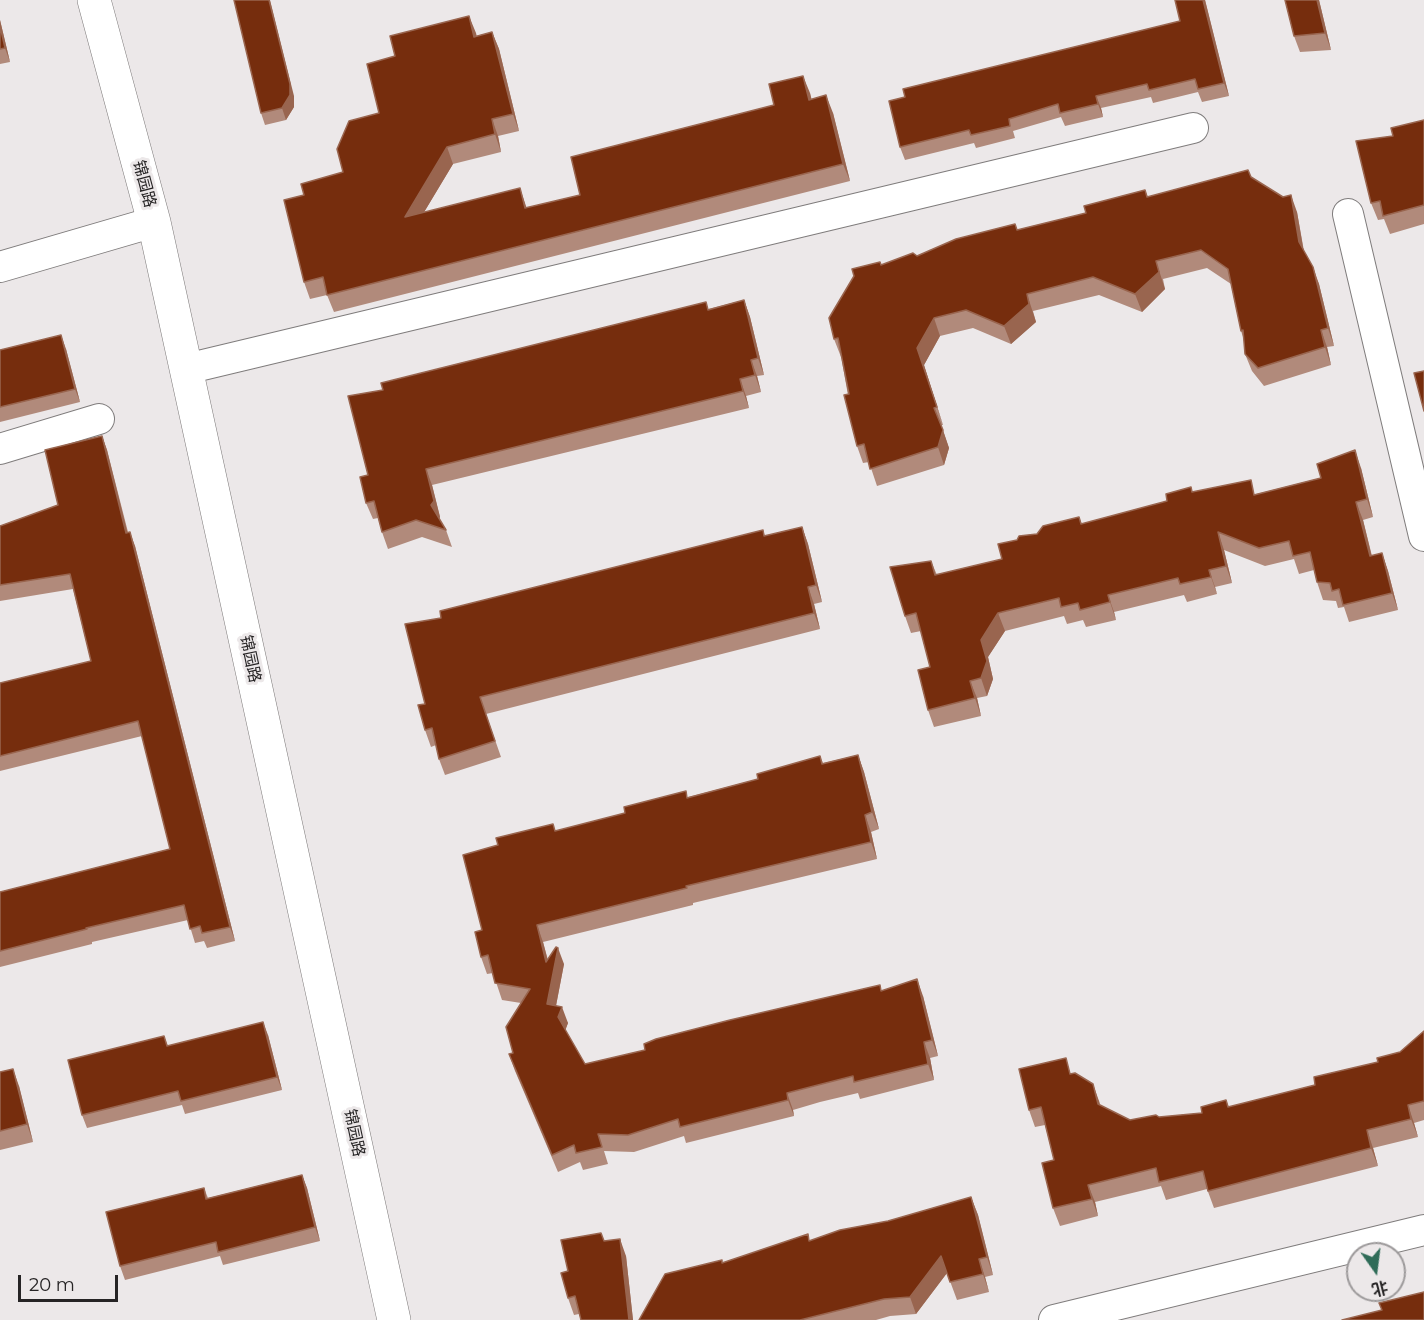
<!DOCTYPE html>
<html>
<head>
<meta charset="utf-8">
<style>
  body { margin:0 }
  #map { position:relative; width:1424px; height:1320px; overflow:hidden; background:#ece8e9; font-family:Montserrat,"Noto Sans SC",sans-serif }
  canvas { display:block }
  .north { position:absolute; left:1346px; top:1242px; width:60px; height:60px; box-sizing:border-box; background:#ece8e9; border:2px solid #9d9a9b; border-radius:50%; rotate:166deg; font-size:16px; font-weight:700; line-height:24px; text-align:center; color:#262425 }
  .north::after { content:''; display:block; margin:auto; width:21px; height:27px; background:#2f6c58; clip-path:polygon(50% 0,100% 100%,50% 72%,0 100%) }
  .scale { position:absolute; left:18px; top:1275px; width:100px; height:27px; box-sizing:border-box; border:3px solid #262425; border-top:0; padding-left:8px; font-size:18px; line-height:21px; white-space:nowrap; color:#262425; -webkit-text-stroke:4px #ece8e9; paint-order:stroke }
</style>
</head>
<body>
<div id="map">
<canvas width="1424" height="1320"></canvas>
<div class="north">北</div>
<div class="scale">20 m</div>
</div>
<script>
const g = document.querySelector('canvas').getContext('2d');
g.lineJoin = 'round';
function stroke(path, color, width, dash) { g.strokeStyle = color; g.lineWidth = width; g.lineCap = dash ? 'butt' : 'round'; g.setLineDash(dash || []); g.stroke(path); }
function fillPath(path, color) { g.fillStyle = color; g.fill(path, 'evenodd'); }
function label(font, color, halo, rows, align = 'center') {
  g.font = font + ' Montserrat,"Noto Sans SC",sans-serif'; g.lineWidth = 6; g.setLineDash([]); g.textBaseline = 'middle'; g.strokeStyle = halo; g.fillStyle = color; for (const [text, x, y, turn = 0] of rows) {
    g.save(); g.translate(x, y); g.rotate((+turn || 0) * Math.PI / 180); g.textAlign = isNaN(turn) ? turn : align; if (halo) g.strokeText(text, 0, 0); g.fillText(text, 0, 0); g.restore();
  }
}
const street = new Path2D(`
  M1348,214L1424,536
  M0,267L154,222
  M186,369L1193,128
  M0,449L99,419
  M1054,1320L1424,1230`);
const secondary = new Path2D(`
  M94,0L154,222L394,1320`);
stroke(street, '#7f7c7c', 32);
stroke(secondary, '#7f7c7c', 34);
stroke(street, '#fff', 30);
stroke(secondary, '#fff', 33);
fillPath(new Path2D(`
  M1175,0H1205L1229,96L1202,102L1198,92L1153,103L1151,97L1101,108L1103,117L1065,126L1061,117L1013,131L1015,138L976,148L974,143L905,160L900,147L1180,21Z
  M1319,0L1331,50L1300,52L1294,36Z
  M0,20L10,62L0,64Z
  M492,32L499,49L519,131L498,136L501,152L453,164L424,212L527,208L580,195L774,105L810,93L811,99L833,113L850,181L334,312L327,295L310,299L304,282V195L343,172L476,36Z
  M294,96V107L286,120L265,125L261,113Z
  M1424,120V224L1390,234L1384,219L1378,220L1371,203L1393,136Z
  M1251,177L1297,212L1304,251L1319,284L1334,346L1327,347L1331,365L1264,386L1252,371L1245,354L1244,340L1241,331L1231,284L1207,268L1163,279L1165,289L1142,312L1099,295L1033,311L1036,322L1011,344L973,328L940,336L924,365L943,425H941L949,448L944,465L877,486L869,462L863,463L857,446L841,356V357L834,339L881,265L917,256L1015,224L1017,230L1086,213L1145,190L1148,197Z
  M744,300L750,317L764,375L757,376L761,392L746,396L749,408L432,485L440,517L439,519L446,530L452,547L422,537L388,549L382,532L378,518L373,519L366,503L368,475L383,390L706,302L708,309Z
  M66,349L80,402L0,422V350Z
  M102,436L107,450L128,532L135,546L235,941L207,948L204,941L195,943L188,920L92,942V944L0,967V892L170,849L142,736L0,771V683L91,661L73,589L0,601V526L58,505Z
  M1361,468L1373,517L1363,520L1372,556L1382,553L1388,571L1398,610L1349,622L1344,607L1338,608L1336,601L1323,600L1317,582L1314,570L1299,574L1294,559L1265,566L1224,550L1232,583L1215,587L1217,594L1187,602L1184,595L1114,612L1116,620L1086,627L1083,620L1067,624L1064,616L1005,631L988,657L993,679L987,696L977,698L981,716L934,727L928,710L930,667L921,631L911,633L905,616L931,561L937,575L1002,559L1037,534L1079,517L1082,524L1167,501L1193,492L1256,494Z
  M802,527L808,544L822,602L814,604L820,629L486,714L501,757L445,775L439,759L436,745L431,747L425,730V704L441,618L763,530L765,536Z
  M858,755L864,772L879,829L871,832L877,859L693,903V905L543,942L548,960L564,964L556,1006L568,1023L565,1030L585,1064L645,1050L882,991L923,996L938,1056L930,1058L934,1080L860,1099L858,1093L820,1102L793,1110L794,1116L686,1143L684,1136L634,1152L604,1151L608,1164L583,1170L580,1162L558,1172L515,1071L509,1054L513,1053L521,1003L502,1000L493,973L487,974L481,957L482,930L556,831L758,779L820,756L823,763Z
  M1424,1031V1120L1414,1123L1418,1137L1373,1148L1378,1166L1214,1208L1207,1189L1166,1200L1161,1186L1095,1202L1098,1216L1060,1226L1053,1208L1054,1160L1045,1125L1035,1127L1029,1110L1072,1074L1099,1101L1100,1105L1130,1120L1202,1113L1226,1100L1229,1107L1315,1085L1378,1062L1400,1052Z
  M268,1035L282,1090L185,1114L182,1105L87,1128L82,1115L164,1036L168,1046Z
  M0,1072L19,1086L33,1142L0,1150Z
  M302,1175L307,1188L320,1241L223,1265L220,1256L125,1280L120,1266L204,1188L208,1198Z
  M971,1197L978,1215L993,1275L985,1277L989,1292L957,1300L947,1273L916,1314L890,1316L876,1320H639L723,1263L888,1221Z
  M604,1241L626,1256L633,1320H581L579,1314L574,1315L568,1298V1271Z`), '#b18a7b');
fillPath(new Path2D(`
  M269,0H270L294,96V107L286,120L282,108Z
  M1203,0H1205L1229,96L1224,83Z
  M1317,0H1319L1331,50L1325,33Z
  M469,16L476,33L481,54L474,37Z
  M0,20L10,62L5,48L0,26Z
  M492,32L499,49L519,131L513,114Z
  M803,76L810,93L816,117L809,100Z
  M826,95L833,113L850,181L843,164Z
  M1096,96L1101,108L1103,117L1098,104Z
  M492,119L498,136L501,152L495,134Z
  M447,147L453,164L411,234L405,217Z
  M520,188L526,206L531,226L525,208Z
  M1291,195L1297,212L1305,259L1299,242Z
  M1156,261L1165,289L1142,312L1135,294Z
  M1313,267L1319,284L1334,346L1328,328Z
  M1027,294L1036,322L1011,344L1004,326Z
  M744,300L750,317L764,375L758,358Z
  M934,318L940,336L924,365L943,425L917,348Z
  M1321,330L1327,347L1331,365L1325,347Z
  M61,335L66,349L80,402L75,389Z
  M751,360L757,376L761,392L755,375Z
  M740,379L746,396L749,408L743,391Z
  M943,430L949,448L944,465L938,447Z
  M102,436L107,450L131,547L126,533Z
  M1355,450L1361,468L1373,517L1367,499Z
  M426,469L432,485L440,517L437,522L431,505Z
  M1356,502L1363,520L1376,574L1370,556Z
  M802,527L808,544L822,602L816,585Z
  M130,532L135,546L235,941L230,927Z
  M1218,532L1224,550L1232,583L1226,566Z
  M1382,553L1388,571L1398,610L1392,593Z
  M1209,570L1215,587L1217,594L1211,577Z
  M808,587L814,604L820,629L814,613Z
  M1108,595L1114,612L1116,620L1110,602Z
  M998,613L1005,631L988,657L993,679L987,696L981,678V640Z
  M970,681L977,698L981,716L975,698Z
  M858,755L864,772L879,829L872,812Z
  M865,815L871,832L877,859L871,842Z
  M537,925L543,942L552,977L558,948L564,964L553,1021L547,1004L546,962Z
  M917,979L923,996L938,1056L932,1040Z
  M562,1007L568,1023L564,1034L558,1017Z
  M263,1022L268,1035L282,1090L277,1077Z
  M924,1042L930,1058L934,1080L928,1064Z
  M13,1069L19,1086L33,1142L27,1124Z
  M1093,1084L1099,1101L1104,1121L1098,1104Z
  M787,1093L793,1110L794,1116L788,1100Z
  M1408,1105L1414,1123L1418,1137L1411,1119Z
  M1367,1130L1373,1148L1378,1166L1371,1148Z
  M302,1175L307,1188L320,1241L315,1227Z
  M1088,1185L1095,1202L1098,1216L1092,1199Z
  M971,1197L978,1215L993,1275L987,1257Z
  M620,1239L626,1256L633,1320H629Z
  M941,1256L947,1273L916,1314L910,1297Z
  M979,1259L985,1277L989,1292L983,1274Z`), '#99654f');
const building = new Path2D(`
  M234,0H269L290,84V95L282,108L261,113Z
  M1175,0H1203L1224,83L1198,89L1195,79L1149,90L1147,84L1096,96L1098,104L1060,113L1058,104L1009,119L1010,126L971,135L969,130L900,147L889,101L905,97L903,89L1180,21Z
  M1285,0H1317L1325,33L1294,36Z
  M469,16L474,37L492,32L513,114L492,119L495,134L447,147L405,217L520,188L525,208L580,195L571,157L774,105L769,84L803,76L809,100L826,95L843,164L327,295L323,277L304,282L284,200L304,195L301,184L343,172L337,149L349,121L379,113L367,64L395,56L390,36Z
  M0,26L5,48L0,49Z
  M1424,120V205L1383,216L1380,201L1371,203L1356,141L1393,136L1391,128Z
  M1248,170L1251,177L1283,197L1291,195L1299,242L1313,267L1328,328L1321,330L1325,347L1258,368L1245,354L1243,330L1241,331L1228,269L1201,250L1156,261L1159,272L1135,294L1093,277L1027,294L1029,304L1004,326L966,310L934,318L917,348L937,407L934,408L943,430L938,447L870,469L864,444L857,446L844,395L849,394L838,338L834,339L829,318L854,276L852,269L880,262L881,265L913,253L917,256L956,239L1015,224L1017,230L1086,213L1084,206L1145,190L1147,197Z
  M744,300L758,358L751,360L755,375L740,379L743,391L426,469L434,501L431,505L446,530L416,520L382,532L374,501L366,503L360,477L368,475L348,396L383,390L381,383L706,302L708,310Z
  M61,335L75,389L0,407V350Z
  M1424,371V411L1414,373Z
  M102,436L126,533L130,532L230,927L202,933L200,926L190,929L184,905L86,928L87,929L0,951V892L170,849L138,721L0,756V683L91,661L70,574L0,585V526L58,505L45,450Z
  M1355,450L1367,499L1356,502L1370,556L1382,553L1392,593L1343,605L1339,589L1332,591L1330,583L1317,582L1310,552L1293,556L1289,541L1259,548L1218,532L1226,566L1209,570L1211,577L1180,584L1178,578L1108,595L1110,602L1080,610L1078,603L1061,607L1059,598L998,613L981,640L987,661L981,678L970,681L975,698L928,710L918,670L930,667L916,613L905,616L890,567L931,561L935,575L1002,559L998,544L1017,540L1019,536L1037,534L1043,526L1079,517L1081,524L1167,501L1166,494L1191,487L1192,492L1251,480L1254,495L1321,478L1317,464Z
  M802,527L816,585L808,587L814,613L480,697L495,741L439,759L432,728L425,730L418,705L425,704L405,624L441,618L440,611L763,530L764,536Z
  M858,755L872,812L865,815L871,842L686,886L687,888L537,925L546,962L556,947L558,948L547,1004L562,1007L558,1017L585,1064L645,1050L644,1044L656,1039L730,1020L880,985L881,991L917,979L932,1040L924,1042L928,1064L854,1082L853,1076L814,1086L787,1093L788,1100L680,1127L678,1119L628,1135L598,1134L602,1147L576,1153L574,1145L552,1155L509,1054L513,1053L506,1027L530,989L495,983L488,955L481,957L475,932L482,930L463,855L498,845L496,838L553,824L555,831L625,813L624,807L686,791L687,798L758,779L757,774L820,756L822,764Z
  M263,1022L277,1077L181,1101L178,1091L82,1115L68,1060L164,1036L167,1046Z
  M1424,1031V1101L1408,1105L1411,1119L1367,1130L1371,1148L1208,1191L1203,1171L1159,1182L1156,1168L1088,1185L1092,1199L1053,1208L1042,1163L1054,1160L1041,1107L1029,1110L1019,1069L1066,1058L1070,1074L1075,1073L1093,1084L1098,1104L1130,1120L1156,1115L1159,1117L1202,1113L1201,1107L1226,1100L1228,1107L1315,1085L1314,1077L1378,1062L1377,1058L1400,1052Z
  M13,1069L27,1124L0,1131V1072Z
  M302,1175L315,1227L218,1252L216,1242L120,1266L106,1212L204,1188L206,1199Z
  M971,1197L987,1257L979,1259L983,1274L950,1282L941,1256L910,1297L884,1299L800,1320H639L665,1274L722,1260V1263L808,1234L809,1241L840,1230L888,1221Z
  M601,1233L604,1241L620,1239L629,1320H581L575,1296L568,1298L561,1273L568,1271L561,1240Z
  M1424,1292V1320H1342L1382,1310L1379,1303Z`);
fillPath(building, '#762d0d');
stroke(building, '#99654f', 1.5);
label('16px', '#262425', '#ece8e9', [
  ["锦园路",144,184,75],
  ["锦园路",250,659,78],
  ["锦园路",354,1133,78]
]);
</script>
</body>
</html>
